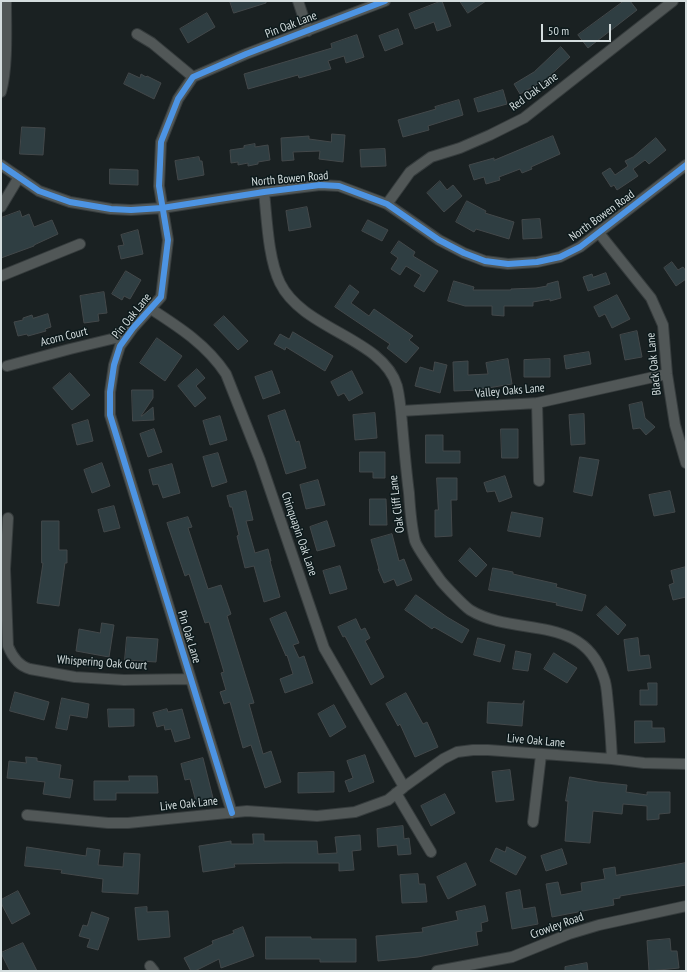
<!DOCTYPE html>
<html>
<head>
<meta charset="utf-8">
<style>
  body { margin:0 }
  #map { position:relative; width:687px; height:972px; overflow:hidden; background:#1a2122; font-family:"PT Sans Narrow",sans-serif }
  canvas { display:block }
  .frame { position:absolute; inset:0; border:2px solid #d4ddde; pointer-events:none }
  .scale { position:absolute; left:541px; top:24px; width:70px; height:18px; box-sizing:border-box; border:2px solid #d4ddde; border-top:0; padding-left:5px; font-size:12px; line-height:14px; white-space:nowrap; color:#d4ddde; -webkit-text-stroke:3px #0d1a1c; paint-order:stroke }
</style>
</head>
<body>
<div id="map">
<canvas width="687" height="972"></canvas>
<div class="frame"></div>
<div class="scale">50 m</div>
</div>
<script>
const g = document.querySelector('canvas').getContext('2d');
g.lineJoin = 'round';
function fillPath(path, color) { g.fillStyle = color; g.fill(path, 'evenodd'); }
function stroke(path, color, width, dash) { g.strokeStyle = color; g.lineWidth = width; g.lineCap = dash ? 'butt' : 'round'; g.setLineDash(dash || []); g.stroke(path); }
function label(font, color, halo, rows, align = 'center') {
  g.font = font + ' "PT Sans Narrow",sans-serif'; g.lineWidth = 3; g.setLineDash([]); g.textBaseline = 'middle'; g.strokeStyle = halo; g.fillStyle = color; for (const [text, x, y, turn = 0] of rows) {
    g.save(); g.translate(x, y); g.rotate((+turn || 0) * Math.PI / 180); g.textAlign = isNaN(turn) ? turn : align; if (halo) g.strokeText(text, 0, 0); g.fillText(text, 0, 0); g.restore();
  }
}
const building = new Path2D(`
  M230,1H266V3L234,13Z
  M442,1L451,26L437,31L434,22L415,29L409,14Z
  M460,1H486L468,13Z
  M624,1H630L637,10L588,48L578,35Z
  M207,13L215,27L188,43L180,29Z
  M398,29L403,44L385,51L379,36Z
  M357,35L364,57L346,63L344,56L328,61L331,69L299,78L298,75L248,89L244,74L332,48L331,44Z
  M561,47L570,57L545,80L520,94L514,84L534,72Z
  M129,73L140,78L141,74L146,77L147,76L161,83L154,99L124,84Z
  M503,90L507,104L478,112L474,99Z
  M459,100L463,115L428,126L429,130L403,137L398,120L436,109L435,107Z
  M22,127L45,128L43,155L20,154Z
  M332,134L345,135L343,162L319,159L320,151L293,152L294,160L282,161L281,138L309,136V139L331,142Z
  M553,136L560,154L531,167L532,169L522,173L520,169L499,177L500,180L486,184L484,177L474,180L469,165L494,158V160Z
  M656,138L666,150L649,164L645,160L633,169L638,176L617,190L614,185L611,187L602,173L610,168L615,175L628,166L625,161L633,157Z
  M255,144V147L268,145L270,160L258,162V164L248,166V163L238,165V162L231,163L230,150L244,148V146Z
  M385,149L386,166L361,167L360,150Z
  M199,157L200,161H202L204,175L178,180L175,161Z
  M110,169L138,170V185L110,184Z
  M440,181L447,190L453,185L462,196L444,212L427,193Z
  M467,201L486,211L485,213L514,222L509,239L476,229L474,232L456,222Z
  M307,207L311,227L289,231L286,211Z
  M20,211L22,217L29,214L34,227L52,220L58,234L34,245V246L1,258V218Z
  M540,219L542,238L523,239L522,220Z
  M368,220L388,230L382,241L362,231Z
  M138,230L143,254L121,259L118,246L124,245L121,235Z
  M399,241L415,252L413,256L438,271L424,292L414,286L421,275L406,266L400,275L391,269L398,258L391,253Z
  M672,262L678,270L683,267L686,271V279L676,286L664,268Z
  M126,271L141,280L130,299L124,296L122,300L112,294Z
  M606,273L610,284L588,291L583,277L592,274L593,277Z
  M454,281L474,287L473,290H511V289L536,288L547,286V284L558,281L561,298L550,301V299L533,302V306H504V316L492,315V306H465L448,301Z
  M350,285L359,292L351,303L369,316L374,309L413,336L409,340L419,348L406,363L387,348L390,344L335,307Z
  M104,292L107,313L98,314L99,321L84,323L80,296Z
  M617,295L630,319L612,328L605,314L599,317L594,307Z
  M48,314L51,327L45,329L46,331L28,336L27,334L18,336L14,322L23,320V318L32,315L33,318Z
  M224,316L248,341L238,350L214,325Z
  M637,331L642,357L625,360L620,335Z
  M293,332L333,356L325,371L286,347L285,350L274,344L280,334L289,339Z
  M157,338L182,356L165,381L140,363Z
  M589,352L591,364L566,369L564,356Z
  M508,359L512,384L482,389V390L454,391L453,362L468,361V375L488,374L486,363Z
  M550,359V377H524V360Z
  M435,362L447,365L440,393L415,386L420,367L433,371Z
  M197,369L205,378L196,386L206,398L195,407L178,386Z
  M272,371L280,393L263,399L255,377Z
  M352,371L363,393L349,401L344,393L338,396L331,382Z
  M70,373L90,395L72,410L53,388Z
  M132,390H153V398L141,416H142L153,407L154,420L133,421Z
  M642,402L645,418L655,427L646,435L640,428L633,429L629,405Z
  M285,410L296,442L299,441L306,468L286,474L268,416Z
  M375,413L377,438L355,440L353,415Z
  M584,414L585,444L571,445L569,415Z
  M220,416L227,440L210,445L203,421Z
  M88,420L93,441L77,445L72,425Z
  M154,429L162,452L148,457L140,434Z
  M501,429H518V458H502Z
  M426,435H443V451H460V463H426Z
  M360,452H385V478H373V472H360Z
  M218,453L227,482L212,487L203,457Z
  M580,457L599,460L592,496L574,492Z
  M102,463L110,486L92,493L84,470Z
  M172,464L180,493L163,498L158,484L153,485L149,470Z
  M505,476L512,497L499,502L495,491L487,492L484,483Z
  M437,478H457V500H451L452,536L435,537V510H438Z
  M318,480L325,505L306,509L300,485Z
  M246,491L253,520L246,521L255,553L268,549L271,561H270L280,597L264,602L254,566L245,568L237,536L239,535L232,507H230L227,496Z
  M670,491L675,512L654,516L649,495Z
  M370,499H386L387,525H370Z
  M114,506L120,528L104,532L98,510Z
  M512,512L543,518L540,537L508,531Z
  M188,517L192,527L188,528L208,589L221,585L231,614L227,616L254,703L249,704L263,754L271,751L281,782L265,788L251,745L243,748L230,702L224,704L220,692L226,690L221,673L224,672L209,622L205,623L189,574L185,576L167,523Z
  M42,521H59V550H67V563H65L59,606L37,603L43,563H42Z
  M327,521L335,546L317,551L310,527Z
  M392,534L399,561L404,559L412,580L397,586L394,579L384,583L378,569H379L371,540Z
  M470,548L487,565L476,577L459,561Z
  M340,566L347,589L330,594L323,571Z
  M686,567V597L673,600L669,585L674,583L671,571Z
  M493,568L513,572V574L557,584L556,587L586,595L582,611L556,605L557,603L489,590Z
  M416,595L447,617L469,630L462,643L434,627L432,629L405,610Z
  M606,606L626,625L618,635L597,615Z
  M286,612L299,643L293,645L299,658L304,656L313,683L285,693L280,679L293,674L287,655L286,656L270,619Z
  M356,619L361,630L365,628L370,638L365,641L384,677L371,685L345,636L343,637L338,627Z
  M102,623L114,625L109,657L76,651L79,629L100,633Z
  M127,637L158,639L156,662L125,660Z
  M478,638L505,645L500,662L474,655Z
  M638,638L640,656L649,655L651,668L628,671L624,640Z
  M516,651L531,654L528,671L513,669Z
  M554,653L577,668L567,683L544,669Z
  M648,683H657V705H640V690H648Z
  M15,692L49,702L44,720L10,711Z
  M406,693L423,724L427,722L438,747L415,757L400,724L398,726L386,704Z
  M62,698L89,704L87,718L70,715L67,730L56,728Z
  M524,701L522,726L487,723L488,702L522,704Z
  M334,705L346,727L330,737L318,714Z
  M108,709H134V726L109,727Z
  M167,709L168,712L182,709L190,738L175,742L171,729L165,730L164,725L157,727L153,713Z
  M635,721H652V728H664L665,742L635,743Z
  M365,755L374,782L349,792L345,781L353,778L347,761Z
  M26,757L37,758V761L61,765L59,778L73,780L70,798L43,794L45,782L7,778L9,761L26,763Z
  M203,758L213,798L196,802L190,779L185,780L181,764Z
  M510,770L514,800L496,802L492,772Z
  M334,772V792L298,793V773Z
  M129,776H157L158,793H116V800H94V781H129Z
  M570,777L598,782L627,785L626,792L647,795V792H670V813L659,814V819L647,820V806L623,804L622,814L593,811L590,843L565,841L568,801H566Z
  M445,794L455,813L431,826L421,806Z
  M403,826L404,839L409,838L411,854L398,855L397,845L378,847L377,829Z
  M253,834H264V841H317L318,854L337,853L335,837L360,835L361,850L352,851L354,870L339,871V863H284L234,864L235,867L203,872L199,846L231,841V844H253Z
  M27,847L86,856L87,848L100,850L98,865L123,867L124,853L140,854L138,894L102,892L103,879L61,873L62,870L25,866Z
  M507,847L526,857L516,875L490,861L496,848L505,852Z
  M562,849L567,864L546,871L541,856Z
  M466,863L476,885L448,899L437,877Z
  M686,863V885L620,896V898L613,899L614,905L552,917L546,884L558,882L561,895L582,891L581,883L605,879L603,869L615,867L616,875Z
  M418,874L419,884H425L427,902L402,903L400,875Z
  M520,890L523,909L535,907L538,924L512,929L506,893Z
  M18,891L30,914L12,924L1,903V900Z
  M485,906L488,921L481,923L482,931L476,932L478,945L418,957L378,961L376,936L423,932L422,928L458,920L456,912Z
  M147,907V912L168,911L170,937L138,940L135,908Z
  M92,912L109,918L98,950L87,947L90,939L79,936L83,925L87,926Z
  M243,927L254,956L221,968L219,959L195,971H191L184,958L213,944L212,941L234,933L233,931Z
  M266,937H311V939H356V962H320V959H266Z
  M670,939L671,951H677L679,968L649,971L647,941Z
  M23,943L37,971H10L1,953Z
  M587,963L588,971H565V967Z`);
fillPath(building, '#2f3e42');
stroke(building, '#43484a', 1);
const minor = new Path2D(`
  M298,1L308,31
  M137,34L152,43L193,77
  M1,92C8,66 6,28 6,1
  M1,165L39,191L70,202L111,209L131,210L162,208L264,192L320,185L339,186L387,204L439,240L464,253L485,261L508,264L537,262L560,257L580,247L686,165
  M264,192C267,219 268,258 280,283C303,330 383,338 397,386C400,398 401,411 402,423C404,446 406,470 409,493C410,509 411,525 415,541C417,548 436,574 441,581C447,588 463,605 470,610C516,638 583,612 604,678C607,686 607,695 608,704C610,722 611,740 612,759
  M387,204L410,172L431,157L460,148L490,135L524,118L673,1
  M1,207L19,177
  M599,233L651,298L663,325L667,374L675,425L686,463
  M1,276L80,244
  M151,309C179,327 207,345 226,374L260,460L324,648L404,787
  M7,366L70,349L128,335
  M537,403L539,481
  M401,411L537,403L667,374
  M8,518L5,569L8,646C12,656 19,666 30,669L75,677L124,680L190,679
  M396,793L431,852
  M232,813L110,415V392L114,365L120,346L133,328L161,297L168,240L159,186L161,142L178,99L193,77L246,54L385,1
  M27,815L108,823H128L247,811L317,816L355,812L388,800L404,787L443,759L457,752L473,750H488L612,759L644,763L686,764
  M533,822L541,755
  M150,966L154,971
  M437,971L512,957L569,934L599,925L686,906`);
stroke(minor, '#363c3d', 12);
stroke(minor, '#515757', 10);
stroke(new Path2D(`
  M1,165L39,191L70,202L111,209L131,210L162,208L264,192L320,185L339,186L387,204L439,240L464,253L485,261L508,264L537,262L560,257L580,247L686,165
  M232,813L110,415V392L114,365L120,346L133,328L161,297L168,240L159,186L161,142L178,99L193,77L246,54L385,1`), '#4d94e3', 6);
label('12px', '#d4ddde', '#0d1a1c', [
  ["Pin Oak Lane",291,25,-21],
  ["Red Oak Lane",534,92,-36],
  ["North Bowen Road",290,179,-5],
  ["North Bowen Road",602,216,-36],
  ["Pin Oak Lane",132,316,-51],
  ["Acorn Court",64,337,-14],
  ["Black Oak Lane",654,364,-96],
  ["Valley Oaks Lane",510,391,-5],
  ["Oak Cliff Lane",397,504,-97],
  ["Chinquapin Oak Lane",299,534,71],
  ["Pin Oak Lane",189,637,73],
  ["Whispering Oak Court",102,663,4],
  ["Live Oak Lane",536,741,5],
  ["Live Oak Lane",189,804,-6],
  ["Crowley Road",557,926,-20]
]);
</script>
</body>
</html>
